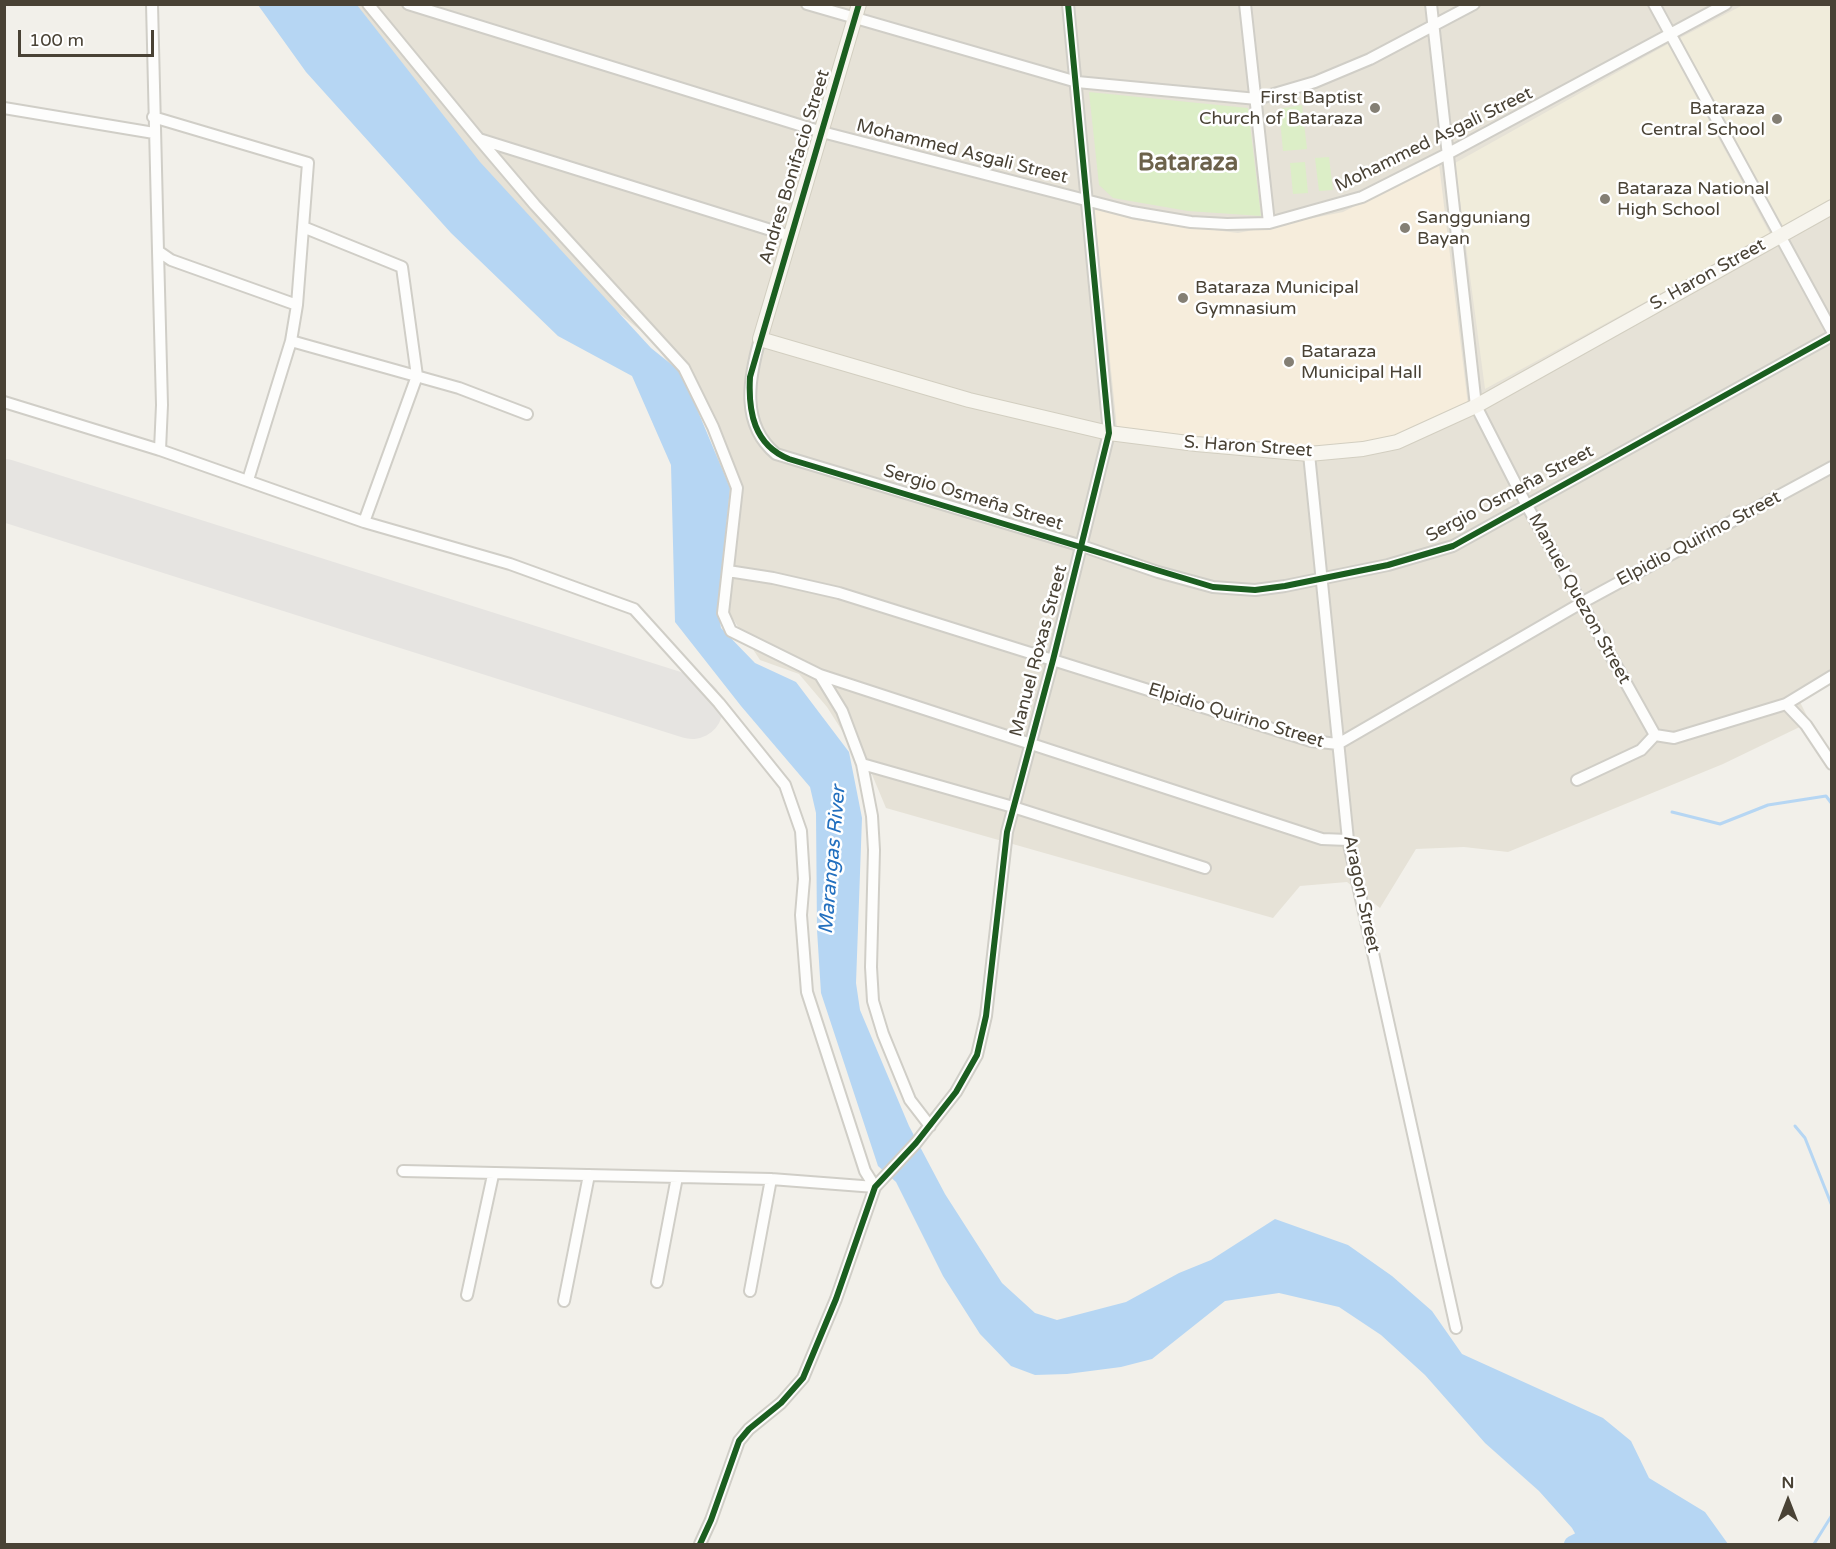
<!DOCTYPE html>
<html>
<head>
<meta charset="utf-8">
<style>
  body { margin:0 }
  #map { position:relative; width:1836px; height:1549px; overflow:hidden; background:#f2f0ea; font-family:"Varela Round",sans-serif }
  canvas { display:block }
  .frame { position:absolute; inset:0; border:6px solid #494235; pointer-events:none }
  .north { position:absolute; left:1758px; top:1471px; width:60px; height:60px; -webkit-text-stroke:4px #fff; paint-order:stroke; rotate:0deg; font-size:16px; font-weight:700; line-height:24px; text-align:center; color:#494235 }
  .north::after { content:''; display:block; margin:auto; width:21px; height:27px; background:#494235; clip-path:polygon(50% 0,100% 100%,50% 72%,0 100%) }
  .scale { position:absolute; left:18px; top:30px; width:136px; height:27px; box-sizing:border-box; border:3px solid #494235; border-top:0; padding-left:8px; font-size:18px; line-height:21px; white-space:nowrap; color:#494235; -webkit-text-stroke:4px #fff; paint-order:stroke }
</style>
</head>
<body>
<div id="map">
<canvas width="1836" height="1549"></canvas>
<div class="frame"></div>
<div class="north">N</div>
<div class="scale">100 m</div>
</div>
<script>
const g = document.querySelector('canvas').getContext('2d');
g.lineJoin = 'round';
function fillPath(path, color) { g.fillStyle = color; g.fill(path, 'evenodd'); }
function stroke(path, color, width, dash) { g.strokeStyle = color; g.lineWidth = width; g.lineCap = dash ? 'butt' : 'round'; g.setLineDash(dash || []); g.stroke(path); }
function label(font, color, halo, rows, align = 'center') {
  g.font = font + ' "Varela Round",sans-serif'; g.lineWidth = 5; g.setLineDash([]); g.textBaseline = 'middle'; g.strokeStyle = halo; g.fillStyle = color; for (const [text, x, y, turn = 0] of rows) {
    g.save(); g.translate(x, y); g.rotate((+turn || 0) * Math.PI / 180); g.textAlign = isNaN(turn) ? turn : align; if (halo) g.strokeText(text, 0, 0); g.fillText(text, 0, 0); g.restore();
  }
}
fillPath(new Path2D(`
  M355,5H1831V682L1800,702L1810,722L1723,764L1508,852L1464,847L1416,849L1380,908L1347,882L1300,886L1273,918L886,808L863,753L848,740L827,707L799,674L760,660L727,610V510L713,440L688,391L651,339L579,281L498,204Z`), '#e6e2d7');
fillPath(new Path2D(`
  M1439,164L1468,405L1385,439L1325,446L1232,440L1117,428L1094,206L1134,220L1238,233L1343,212Z`), '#f6eddc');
fillPath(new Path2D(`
  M1743,5H1831V200L1782,227L1680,38Z
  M1668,44L1770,234L1485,389L1455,163Z`), '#f0ecdb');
fillPath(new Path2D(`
  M1089,92L1248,108L1261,216L1188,211L1113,198L1099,185Z
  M1302,105L1307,149L1283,151L1279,109Z
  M1329,157L1333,190L1319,191L1315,158Z
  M1305,162L1308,193L1293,194L1290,163Z`), '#dceec7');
fillPath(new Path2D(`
  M258,5H357L480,162L651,348L682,373L730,488L718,610L721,628L755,663L796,682L849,752L862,818L856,983L860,1010L909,1126L945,1194L1002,1283L1035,1313L1057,1320L1126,1302L1179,1273L1211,1260L1275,1219L1348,1245L1392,1276L1432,1311L1462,1354L1603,1418L1631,1441L1649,1478L1705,1512L1728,1544H1581L1572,1528L1539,1491L1485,1443L1425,1375L1381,1335L1339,1307L1279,1293L1225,1301L1152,1359L1121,1367L1067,1374L1035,1375L1011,1366L980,1334L943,1276L896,1182L878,1166L821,993L817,930L816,813L810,787L741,706L675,622L671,465L632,376L558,336L451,233L306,72Z`), '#b6d6f3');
stroke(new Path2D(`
  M1672,812L1720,824L1768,805L1826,796L1832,804
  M1795,1126L1805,1138L1832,1206
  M1814,1544L1832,1515`), '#b6d6f3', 3);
stroke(new Path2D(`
  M1572,1544L1588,1536L1594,1528`), '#b6d6f3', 16);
stroke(new Path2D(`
  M4,490L692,708`), '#e6e4e1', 62);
const street = new Path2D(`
  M152,4L158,251L171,260L297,305
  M368,4L479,139L790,236
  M408,4L822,132L1132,212L1191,222L1227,224L1269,223L1362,197L1449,153L1726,4
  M807,4L1077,82L1257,99L1315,82L1370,59L1474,4
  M1245,4L1269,223
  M1431,4L1476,406L1526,504L1655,735
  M1654,4L1832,331
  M4,108L154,133
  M153,117L308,163L297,305L291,341L248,480
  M479,139L535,205L684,368L713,427L737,488L723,613L731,631L820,675L842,711L862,764L872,816L874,850L871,967L873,1001L883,1034L910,1100L930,1126
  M303,227L402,267L417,376L364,522
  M158,251L162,405L160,450
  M760,339C749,378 740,424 776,454L1082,546L1158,572L1213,587L1255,590L1285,586L1388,565L1453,546L1832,336
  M291,341L459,388L527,414
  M4,402L160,450L364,522L510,564L634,609L719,703L785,785L801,831L804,879L801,915L807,992L865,1171L875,1187
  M1309,454L1348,840L1456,1328
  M728,571L773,578L839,593L1311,741L1338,744L1583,602L1832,467
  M820,675L1322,839L1348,840
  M1786,704L1806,725L1832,764
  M1655,735L1674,738L1786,704L1832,676
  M862,764L1013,807L1205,868
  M1577,780L1641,750L1655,735
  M403,1171L771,1179L875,1187
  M657,1282L677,1177
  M750,1291L771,1179
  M467,1295L493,1175
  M564,1301L589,1175
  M700,1544L711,1520L739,1441L749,1429L781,1403L803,1378L836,1299L875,1187L916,1143L956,1092L977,1055L986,1016L1007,832L1053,660L1109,433L1068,4`);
const secondary = new Path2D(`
  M859,4L760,339L969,400L1109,433L1196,444L1309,454L1363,449L1397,442L1476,406L1832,207`);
stroke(street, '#d0cec7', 14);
stroke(secondary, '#d2cec0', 16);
stroke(street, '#fdfdfc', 10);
stroke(secondary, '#f7f5ee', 14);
stroke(new Path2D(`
  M859,4L750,377C748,412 754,445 789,459L1213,587L1255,590L1285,586L1388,565L1453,546L1832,336
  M700,1544L711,1520L739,1441L749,1429L781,1403L803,1378L836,1299L875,1187L916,1143L956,1092L977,1055L986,1016L1007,832L1053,660L1109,433L1068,4`), '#1b5e20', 6);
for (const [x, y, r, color] of [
  [1375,108,6,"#847f74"],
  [1777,119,6,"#847f74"],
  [1605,199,6,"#847f74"],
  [1405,228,6,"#847f74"],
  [1183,298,6,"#847f74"],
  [1289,362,6,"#847f74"]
]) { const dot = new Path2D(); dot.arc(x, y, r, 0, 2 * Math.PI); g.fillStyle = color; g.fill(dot); stroke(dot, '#fff', 2); }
label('18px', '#494235', '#fff', [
  ["First Baptist",1363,98,"right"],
  ["Church of Bataraza",1363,119,"right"],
  ["Bataraza",1765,109,"right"],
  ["Central School",1765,130,"right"],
  ["Bataraza National",1617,189],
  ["High School",1617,210],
  ["Sangguniang",1417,218],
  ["Bayan",1417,239],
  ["Bataraza Municipal",1195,288],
  ["Gymnasium",1195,309],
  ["Bataraza",1301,352],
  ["Municipal Hall",1301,373]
], 'left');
label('18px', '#494235', '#fff', [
  ["Mohammed Asgali Street",1434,140,-26],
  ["Mohammed Asgali Street",962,152,14],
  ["Andres Bonifacio Street",795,167,-73],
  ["S. Haron Street",1708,275,-29],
  ["S. Haron Street",1248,447,4],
  ["Sergio Osmeña Street",1510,494,-28],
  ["Sergio Osmeña Street",973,498,17],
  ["Elpidio Quirino Street",1699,539,-28],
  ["Manuel Quezon Street",1579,599,61],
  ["Manuel Roxas Street",1039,651,-75],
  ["Elpidio Quirino Street",1236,716,17],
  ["Aragon Street",1361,894,78]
]);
label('italic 20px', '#2370bf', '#fff', [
  ["Marangas River",833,860,-85]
]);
label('bold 24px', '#6c624b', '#fff', [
  ["Bataraza",1188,164]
]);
</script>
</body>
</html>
